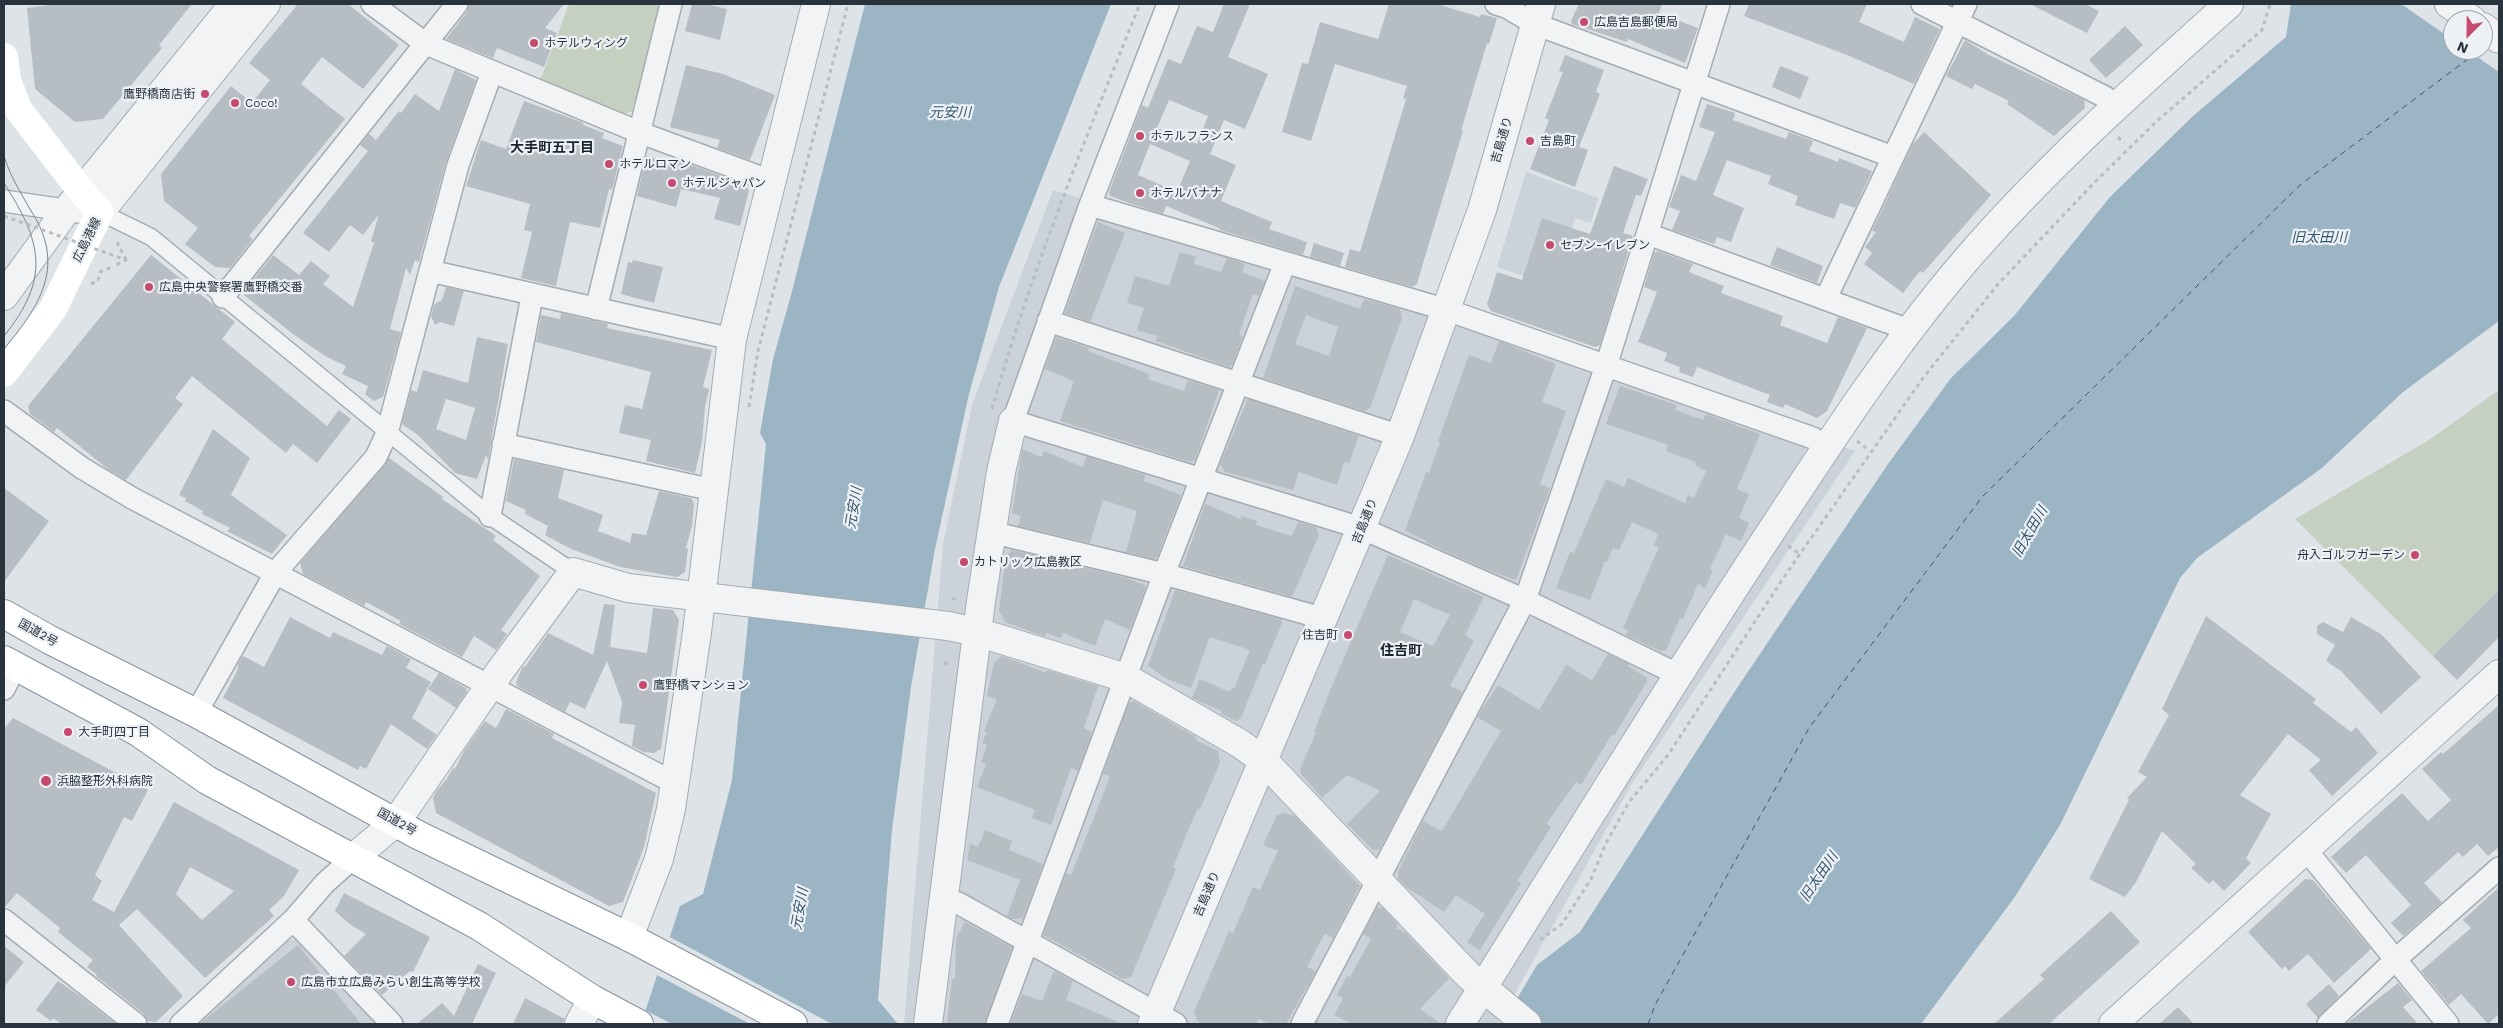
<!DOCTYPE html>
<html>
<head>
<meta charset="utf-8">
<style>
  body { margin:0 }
  #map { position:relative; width:2503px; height:1028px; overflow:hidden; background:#dee3e7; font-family:"Work Sans",sans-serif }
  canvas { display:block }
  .frame { position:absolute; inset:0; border:5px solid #28333d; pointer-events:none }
  .north { position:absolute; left:2443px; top:10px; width:50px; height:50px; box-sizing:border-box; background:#edf1f5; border:1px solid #9ea5ab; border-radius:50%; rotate:203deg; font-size:14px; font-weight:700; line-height:20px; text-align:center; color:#28333d }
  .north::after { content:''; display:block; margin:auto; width:18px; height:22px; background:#c6496e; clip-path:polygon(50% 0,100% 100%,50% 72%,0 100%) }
</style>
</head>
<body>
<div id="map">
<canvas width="2503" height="1028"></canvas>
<div class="frame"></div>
<div class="north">N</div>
</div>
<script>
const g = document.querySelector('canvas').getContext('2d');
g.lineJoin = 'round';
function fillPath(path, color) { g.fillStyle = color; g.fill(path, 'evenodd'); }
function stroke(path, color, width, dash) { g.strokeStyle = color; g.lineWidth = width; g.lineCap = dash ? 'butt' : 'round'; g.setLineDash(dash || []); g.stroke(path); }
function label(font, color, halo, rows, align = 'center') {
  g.font = font + ' "Work Sans","Noto Sans JP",sans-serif'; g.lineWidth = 4.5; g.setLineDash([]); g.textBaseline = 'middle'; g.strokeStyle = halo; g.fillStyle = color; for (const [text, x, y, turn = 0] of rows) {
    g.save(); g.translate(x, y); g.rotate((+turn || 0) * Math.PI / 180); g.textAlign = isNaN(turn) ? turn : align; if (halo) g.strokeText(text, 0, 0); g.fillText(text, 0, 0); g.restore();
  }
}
fillPath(new Path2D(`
  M1526,172L1598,198L1591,223L1575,218L1554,286L1497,267Z
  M1053,190L1447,309L1855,451L1631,785L1498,1024H904L943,544L972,405Z
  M289,940H300L377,1024H199Z`), '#ccd2d9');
fillPath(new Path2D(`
  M569,4H661L632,111L623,115L540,81Z
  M2499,390V590L2433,656L2295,519L2432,438Z`), '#c6d0c0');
fillPath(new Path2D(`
  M865,4H1111L999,287L969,394L935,549L911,687L892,830L878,1000L898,1024H641L680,906L703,894L732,780L766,444L760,433L773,359L791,295Z
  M2291,4H2499V321L2403,392L2322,468L2197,558L2180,578L2060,825L2014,898L1921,1024H1502L1537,965L1580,932L1737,688L1888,464L1951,378L2014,316L2110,197L2193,116L2286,37ZM2453,20H2483V50H2453Z`), '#9bb5c5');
fillPath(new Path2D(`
  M2401,4H2497L2499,6V72L2467,50H2483V20H2453V40Z
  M668,936L832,1024H750L655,974Z
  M643,1009L672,1024H638Z`), '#dee3e7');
stroke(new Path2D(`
  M1648,1024L1655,1005L1809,728L1982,497L2300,185L2480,50`), '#35576e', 1, [6, 5]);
fillPath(new Path2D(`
  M57,4H192L159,45L162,48L103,119L75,122L35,89L27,8Z
  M298,4H348L399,45L363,89L322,57L301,84L345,119L249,236L253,239L230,268L215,267L185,244L198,228L164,201L161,174L231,86L252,103L270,80L249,63Z
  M469,4H564L545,28L557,33L544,67L497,48L493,58L446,39L467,12Z
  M692,4H706L727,9L720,40L685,31Z
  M1224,4H1250L1228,57L1268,74L1245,129L1224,120L1210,154L1236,165L1221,201L1272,222L1269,229L1307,242L1303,255L1220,230L1219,228L1166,206L1163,214L1135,205L1110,196L1109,192L1142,105L1148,108L1168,59L1181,64L1197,26L1213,32ZM1169,100L1208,116L1197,144L1157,128ZM1150,144L1190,161L1177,192L1138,175Z
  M1389,4H1437L1480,17L1481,14L1497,18L1489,44L1487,43L1461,131H1463L1424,260L1417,284L1412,287L1345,267L1350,249L1360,252L1406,99L1403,98L1407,86L1335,64L1311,141L1282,132L1302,63L1308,64L1320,22L1378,39Z
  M1579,4H1662L1659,13L1698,28L1685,63L1628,39L1627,42L1572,24L1571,21Z
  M1749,4H1867L1859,22L1904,42L1915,17L1940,29L1914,84L1847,55L1744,16Z
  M2030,4H2085L2099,11L2087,33Z
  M2125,26L2143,45L2106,78L2089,60Z
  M1965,40L1989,55L2084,100L2085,108L2054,136L2007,104L2009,101L1975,84L1972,89L1946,76Z
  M1565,55L1604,70L1596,92L1600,94L1579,147L1588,150L1575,187L1530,169L1549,120L1545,118L1563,72L1559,71Z
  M686,65L723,74L775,95L750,160L717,148L720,140L670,127Z
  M1780,66L1809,77L1800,99L1772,87Z
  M455,69L476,80L446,162L419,262L415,260L410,275L406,268L390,329L401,332L383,397L374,401L365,394L368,386L342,374L346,366L325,356L293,334L244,295V291L273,255L299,275L311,261L330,276L323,284L353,307L374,243L371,241L379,214L363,235L350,225L329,252L303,233L368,151L360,145L369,134L376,140L399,111L401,113L415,94L439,111Z
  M524,101L584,123L583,125L604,133L602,138L623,146L612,190L609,189L600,228L570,222L556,286L521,278L532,232L524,230L530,204L466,186L481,140L506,149Z
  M1707,104L1735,113L1733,120L1786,139L1789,132L1813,141L1809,151L1838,162L1839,158L1872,171L1855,208L1840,203L1834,219L1795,205L1798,196L1768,184L1771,176L1727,160L1713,195L1744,208L1731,242L1717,237L1714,244L1672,230L1680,211L1669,207L1681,175L1696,181L1715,132L1699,127Z
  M1924,132L1991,195L1923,273L1920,271L1903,293L1864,264L1872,253L1865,247L1876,232L1872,231L1913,144Z
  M646,156L667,161L668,158L694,166L746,185L749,191L740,226L714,219L720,198L681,189L676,207L637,196Z
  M1614,166L1648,179L1641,196L1636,195L1623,233L1633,236L1600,345L1595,347L1491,311L1487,304L1497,272L1522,280L1542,218L1590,234Z
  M1098,222L1125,233L1090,322L1065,313Z
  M1314,243L1344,253L1340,266L1310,257Z
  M1777,247L1823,266L1817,283L1770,265Z
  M1658,251L1693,264L1689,272L1724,286L1721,293L1783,316L1780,325L1827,343L1838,317L1867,328L1827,411L1817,418L1785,404L1783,408L1767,402L1770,395L1697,367L1693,377L1679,372L1680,367L1664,361L1667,353L1638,342L1657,292L1644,287L1654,253Z
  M1180,252L1196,257L1194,264L1221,272L1227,258L1245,264L1242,272L1265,281L1259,296L1253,294L1239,335L1243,336L1232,365L1229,367L1156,341L1157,336L1137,330L1144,308L1127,303L1135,276L1169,286Z
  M151,255L235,322L222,339L327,426L339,410L351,419L317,463L293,444L286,453L192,376L175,398L183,404L126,480L109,470L57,428L54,432L30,414L28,406Z
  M633,260L663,267L654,303L621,294L628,262L632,263Z
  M1295,286L1360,309L1364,299L1400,309L1402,318L1370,408L1364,411L1263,378ZM1306,315L1338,327L1329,356L1295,344Z
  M446,287L464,291L454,326L440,322L435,325L431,316L434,304L442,300Z
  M561,313L608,324L607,328L712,350L703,387L709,389L705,407L702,442L695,473L646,461L651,440L619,433L625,405L642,409L651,372L536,342L541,315L560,319Z
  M477,337L508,344L488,460L486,455L477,479L455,473L418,435L402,424L411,390L417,392L423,370L468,383ZM446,399L475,408L466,440L436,429Z
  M1056,337L1089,348L1088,351L1149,374L1148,379L1184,391L1188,380L1219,390L1195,460L1190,462L1060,421L1074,381L1045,369Z
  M1499,341L1556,364L1542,402L1566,411L1540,484L1550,488L1516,580L1488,570L1425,542L1427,541L1405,531L1426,472L1429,473L1440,442L1438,441L1469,355L1491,363Z
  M1620,386L1677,405L1675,410L1703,420L1706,414L1760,434L1737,489L1749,494L1739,518L1749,523L1741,541L1726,534L1710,569L1713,570L1705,588L1698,584L1683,619L1680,618L1666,650L1660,651L1626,635L1628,630L1623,628L1659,547L1654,545L1658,534L1632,522L1619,550L1613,548L1607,562L1605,561L1590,600L1556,588L1570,552L1574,553L1606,479L1624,487L1628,478L1685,503L1688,495L1694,498L1706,471L1695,465L1696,462L1666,451L1668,445L1606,424Z
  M1248,399L1359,436L1349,463L1344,462L1337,485L1299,472L1293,490L1225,472L1220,464Z
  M213,429L250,458L231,495L287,535L272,554L227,531L230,528L202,514L203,511L185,501L186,498L179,495Z
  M1022,449L1042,457L1044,451L1083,467L1086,456L1145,475L1144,481L1181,495L1157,557L1154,559L1126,552L1137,511L1103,500L1090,543L1018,526L1021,516L1012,513Z
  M389,458L443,497L442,499L496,536L493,540L540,576L501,630L507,634L496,650L474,636L462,657L399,624L401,621L366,602L364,606L303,574L300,563Z
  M514,459L564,470L558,498L603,515L598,531L630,543L632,533L646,535L659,491L691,498L694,503L692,526L686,548L688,549L685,572L677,577L620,567L571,549L545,535L548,526L525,514L526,510L506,501Z
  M4,488L49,521L4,582Z
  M1205,504L1241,519V516L1257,521L1256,525L1292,536L1298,522L1316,527L1319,535L1293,595L1290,596L1183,566Z
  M1012,550L1127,578L1146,586L1130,630L1105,619L1095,646L1063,633L1061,638L1046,633L1045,637L1005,622L999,611L1006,556Z
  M1388,555L1484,597L1465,635L1474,641L1450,686L1463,692L1380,849L1373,850L1347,824L1380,791L1347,775L1322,798L1301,774L1300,769L1316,733L1314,732L1331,688ZM1414,599L1450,615L1433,646L1400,632Z
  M1175,590L1281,619L1282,623L1265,664L1263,663L1241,718L1236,721L1221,714L1222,711L1192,698L1200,679L1230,692L1232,688L1234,689L1250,650L1210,637L1191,688L1167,679L1148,666Z
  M2499,590V637L2457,680L2433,656Z
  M604,604L615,605L610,647L647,653L653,608L673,610L679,620L661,749L654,753L643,752L632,746L635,725L619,723L622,702L607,661L585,709L570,702L565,712L517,686L516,682L523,666L525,667L548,633L593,655Z
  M2206,616L2316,699L2313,703L2351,732L2356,727L2378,753L2332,796L2309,770L2321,760L2288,734L2240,795L2271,814L2246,858L2251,863L2224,891L2213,880L2209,884L2191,868L2196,864L2162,831L2136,882L2125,897L2089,879L2129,800L2127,798L2147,777L2138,772L2169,715L2162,709Z
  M290,617L330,638L333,632L382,655L387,646L411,659L406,668L431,682L412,718L437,735L427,749L391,724L366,769L360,766L358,770L223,698L238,669V664L243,656L264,667Z
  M2351,617L2381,634L2421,677L2381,714L2341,671L2326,661L2335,645L2317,634V626L2323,622L2343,632Z
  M1608,654L1629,664L1628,666L1647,678V681L1614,736L1612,734L1581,785L1576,782L1546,824L1551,827L1517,881L1521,883L1480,950L1467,942L1485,914L1456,895L1444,912L1406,887L1398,879V872L1402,863L1423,821L1442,831L1501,731L1477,717L1498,685L1539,710L1566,665L1592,680Z
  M1002,656L1046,673L1047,670L1098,686L1084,728L1092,732L1078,771L1071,768L1051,825L1032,818L1035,810L977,787L986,764L981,762L987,745L982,743L987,732L984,731L997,699L987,696L994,662Z
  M439,673L466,688L467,692L456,708L428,689Z
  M1134,701L1196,737V740L1218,751L1220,763L1200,809L1198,808L1188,830L1173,868L1176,869L1131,977L1123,979L1043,935L1066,873L1071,875L1110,777L1103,774L1129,703Z
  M2499,705V847L2488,856L2477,844L2463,857L2458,852L2424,883L2442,902L2403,936L2391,923L2411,905L2366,855L2346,873L2331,857L2402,793L2428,821L2451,800L2422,769L2441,752L2443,754Z
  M506,709L554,734L552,738L656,793L644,847L623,902L609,906L436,813L433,798L437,790L446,780L453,768L455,769L465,749L485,721L496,728Z
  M13,718L148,790L132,821L124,817L95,875L102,881L92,900L114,912L174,802L299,870L284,896L269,910L274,916L205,978L137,909L119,925L183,996L156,1022L148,1021L144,1014L96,976L97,975L87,967L93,960L58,932L60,928L17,893L4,908V729ZM190,867L234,891L202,920L176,894Z
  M1285,813L1296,817L1360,886L1333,938L1325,933L1307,967L1316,971L1286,1024H1269L1259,1019L1256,1024H1203L1197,1021L1194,1012L1229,931L1233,933L1253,887L1260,890L1278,851L1263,845L1277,815Z
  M985,830L1012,841L1009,850L1043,864L1023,918L1012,919L1007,916L1020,880L967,860L970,844L978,847Z
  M2305,879L2313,880L2371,949L2334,983L2308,954L2289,971L2285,966L2282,969L2248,932Z
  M2499,887V1014L2488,1024L2461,994L2449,1005L2421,971L2471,928L2463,920Z
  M344,893L430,937L413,972L410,971L382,995L344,956L366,934L351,925L335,911Z
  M1377,908H1383L1398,924L1396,928L1406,933L1449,978L1420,1009L1441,1024H1352L1334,1015L1343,998L1337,995L1347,976L1350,977L1371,939L1363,934Z
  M2111,911L2140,942L2049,1024H1994L2044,979L2040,975Z
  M965,922L1012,947L985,1024H947L952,979H955L956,938Z
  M298,945L361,1024H199Z
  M4,946L24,962L4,987Z
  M478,964L496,973L472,1024H417L442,1003L454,1016Z
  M1054,971L1073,981L1066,1000L1123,1024H1010L1022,994L1042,1001Z
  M58,981L80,996L116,1024H62L53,1018L51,1021L36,1010Z
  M2398,983L2412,1000L2403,1007L2418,1024H2346Z
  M2329,984L2339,996L2318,1018L2306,1004Z
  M525,998L565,1019L563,1024H513Z
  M2178,1007L2194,1024H2159Z`), '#b6bdc3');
const pedestrian = new Path2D(`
  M100,212L151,237L490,516L573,572`);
const minor = new Path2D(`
  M372,4L426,44L641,133L771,181
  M1168,4L1090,205L1013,421L1361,528L1525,600L1677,674
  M1496,4L1506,7L1535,24L1893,157
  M1922,4L2105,97L2116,105
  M4,201L78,212
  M1090,205L1447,310L1813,438L1827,446
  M1648,234L1898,326L1909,333
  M430,271L732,339
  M223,297L457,4
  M1826,298L1966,4
  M596,309L671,4
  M1048,321L1400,436
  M4,411L82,468L132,498L663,777L677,779
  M503,444L713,490
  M490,516L532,296
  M991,532L1164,574L1322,618
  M4,689L15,667
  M196,713L276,572L376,457L387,433L458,165L492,72
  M2307,851L2448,1024
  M944,900L958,903L1176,1024
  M4,920L136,1024
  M293,920L392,1024
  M181,1024L293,920L325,883L353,858
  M997,1024L1164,574L1285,263
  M1302,1024L1525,600L1606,366L1719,4
  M2328,1024L2395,960L2499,868`);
const tertiary = new Path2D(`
  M2449,4L2472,20
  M2483,27L2499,39
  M100,212L266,4
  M4,296L65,212L234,4
  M353,858L396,822L500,671L573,572L628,588L948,626L977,632L1126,678L1239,743L1263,760L1469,976L1527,1024
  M629,937L659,859L671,809L697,632L732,339L816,4
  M579,1024L592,999
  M928,1024L981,601L1001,472L1013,421
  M1152,1024L1400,436L1482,210L1541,4
  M1460,1024C1563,860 1663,695 1770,533C1831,440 1893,345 1966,260C2046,167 2138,86 2229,4
  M2113,1024L2499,674`);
const trunk = new Path2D(`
  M4,614L50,640L196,713L418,835L629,937L793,1024
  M4,660L138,732L207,780L479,926L592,999L639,1024`);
stroke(pedestrian, '#a4abb1', 19);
stroke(minor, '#a4abb1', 24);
stroke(tertiary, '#a4abb1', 30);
stroke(trunk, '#86929d', 30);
stroke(new Path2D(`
  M2118,137L2124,143
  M117,242L126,260
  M91,284L98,281L100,272L114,266
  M749,407L758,351L848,4
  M992,409C1031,271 1086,137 1140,4
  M1857,441L1866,448
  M1788,546L1800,554
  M952,599H959
  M944,663L951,664
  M1540,940L1562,924L1591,879L1606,843L1629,802L1668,755L1786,574L1923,378L1999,283L2094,183L2157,121L2262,30L2270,4`), '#b9bdc1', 3, [4, 4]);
stroke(pedestrian, '#f1f3f5', 16);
stroke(minor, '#f1f3f5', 21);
stroke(tertiary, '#f1f3f5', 28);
stroke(new Path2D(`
  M4,57L7,80L18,109L82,192L100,212L53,309L4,373`), '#fff', 28);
stroke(trunk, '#fff', 28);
stroke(new Path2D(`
  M4,156C11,179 25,200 37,221C64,272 36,310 4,349
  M4,183C42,242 51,278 4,336`), '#79848f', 1);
stroke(new Path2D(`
  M4,216L126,260L114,266`), '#b9bdc1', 3, [4, 4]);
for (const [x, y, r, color] of [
  [1584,22,5,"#c6496e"],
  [534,43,5,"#c6496e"],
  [205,94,5,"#c6496e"],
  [235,103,5,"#c6496e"],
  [1140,136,5,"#c6496e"],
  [1530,141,5,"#c6496e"],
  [609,164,5,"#c6496e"],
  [672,183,5,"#c6496e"],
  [1140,193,5,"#c6496e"],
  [1550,245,5,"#c6496e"],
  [149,287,5,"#c6496e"],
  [2415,555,5,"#c6496e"],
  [964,562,5,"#c6496e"],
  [1348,635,5,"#c6496e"],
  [643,685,5,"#c6496e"],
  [68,732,5,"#c6496e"],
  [46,781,6,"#c6496e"],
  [291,982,5,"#c6496e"]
]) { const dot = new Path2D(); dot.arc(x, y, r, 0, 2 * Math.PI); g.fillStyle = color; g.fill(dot); stroke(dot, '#edf1f5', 2); }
label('12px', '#28333d', '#edf1f5', [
  ["広島吉島郵便局",1594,22],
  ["ホテルウィング",544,43],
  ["鷹野橋商店街",195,94,"right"],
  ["Coco!",245,103],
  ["ホテルフランス",1150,136],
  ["吉島町",1540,141],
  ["ホテルロマン",619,164],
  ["ホテルジャパン",682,183],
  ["ホテルバナナ",1150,193],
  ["セブン-イレブン",1560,245],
  ["広島中央警察署鷹野橋交番",159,287],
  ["舟入ゴルフガーデン",2405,555,"right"],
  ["カトリック広島教区",974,562],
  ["住吉町",1338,635,"right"],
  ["鷹野橋マンション",653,685],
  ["大手町四丁目",78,732],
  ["浜脇整形外科病院",57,781],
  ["広島市立広島みらい創生高等学校",301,982]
], 'left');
label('12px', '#28333d', '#edf1f5', [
  ["吉島通り",1502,140,-74],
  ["広島港線",87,240,-64],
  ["吉島通り",1365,521,-68],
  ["国道2号",38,633,29],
  ["国道2号",397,822,29],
  ["吉島通り",1207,894,-67]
]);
label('italic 14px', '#35576e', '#edf1f5', [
  ["元安川",950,113],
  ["旧太田川",2319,238],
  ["元安川",854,508,-81],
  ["旧太田川",2030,532,-60],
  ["旧太田川",1819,877,-56],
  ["元安川",800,909,-80]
]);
label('bold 14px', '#1a242d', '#edf1f5', [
  ["大手町五丁目",552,148],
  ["住吉町",1401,651]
]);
</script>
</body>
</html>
